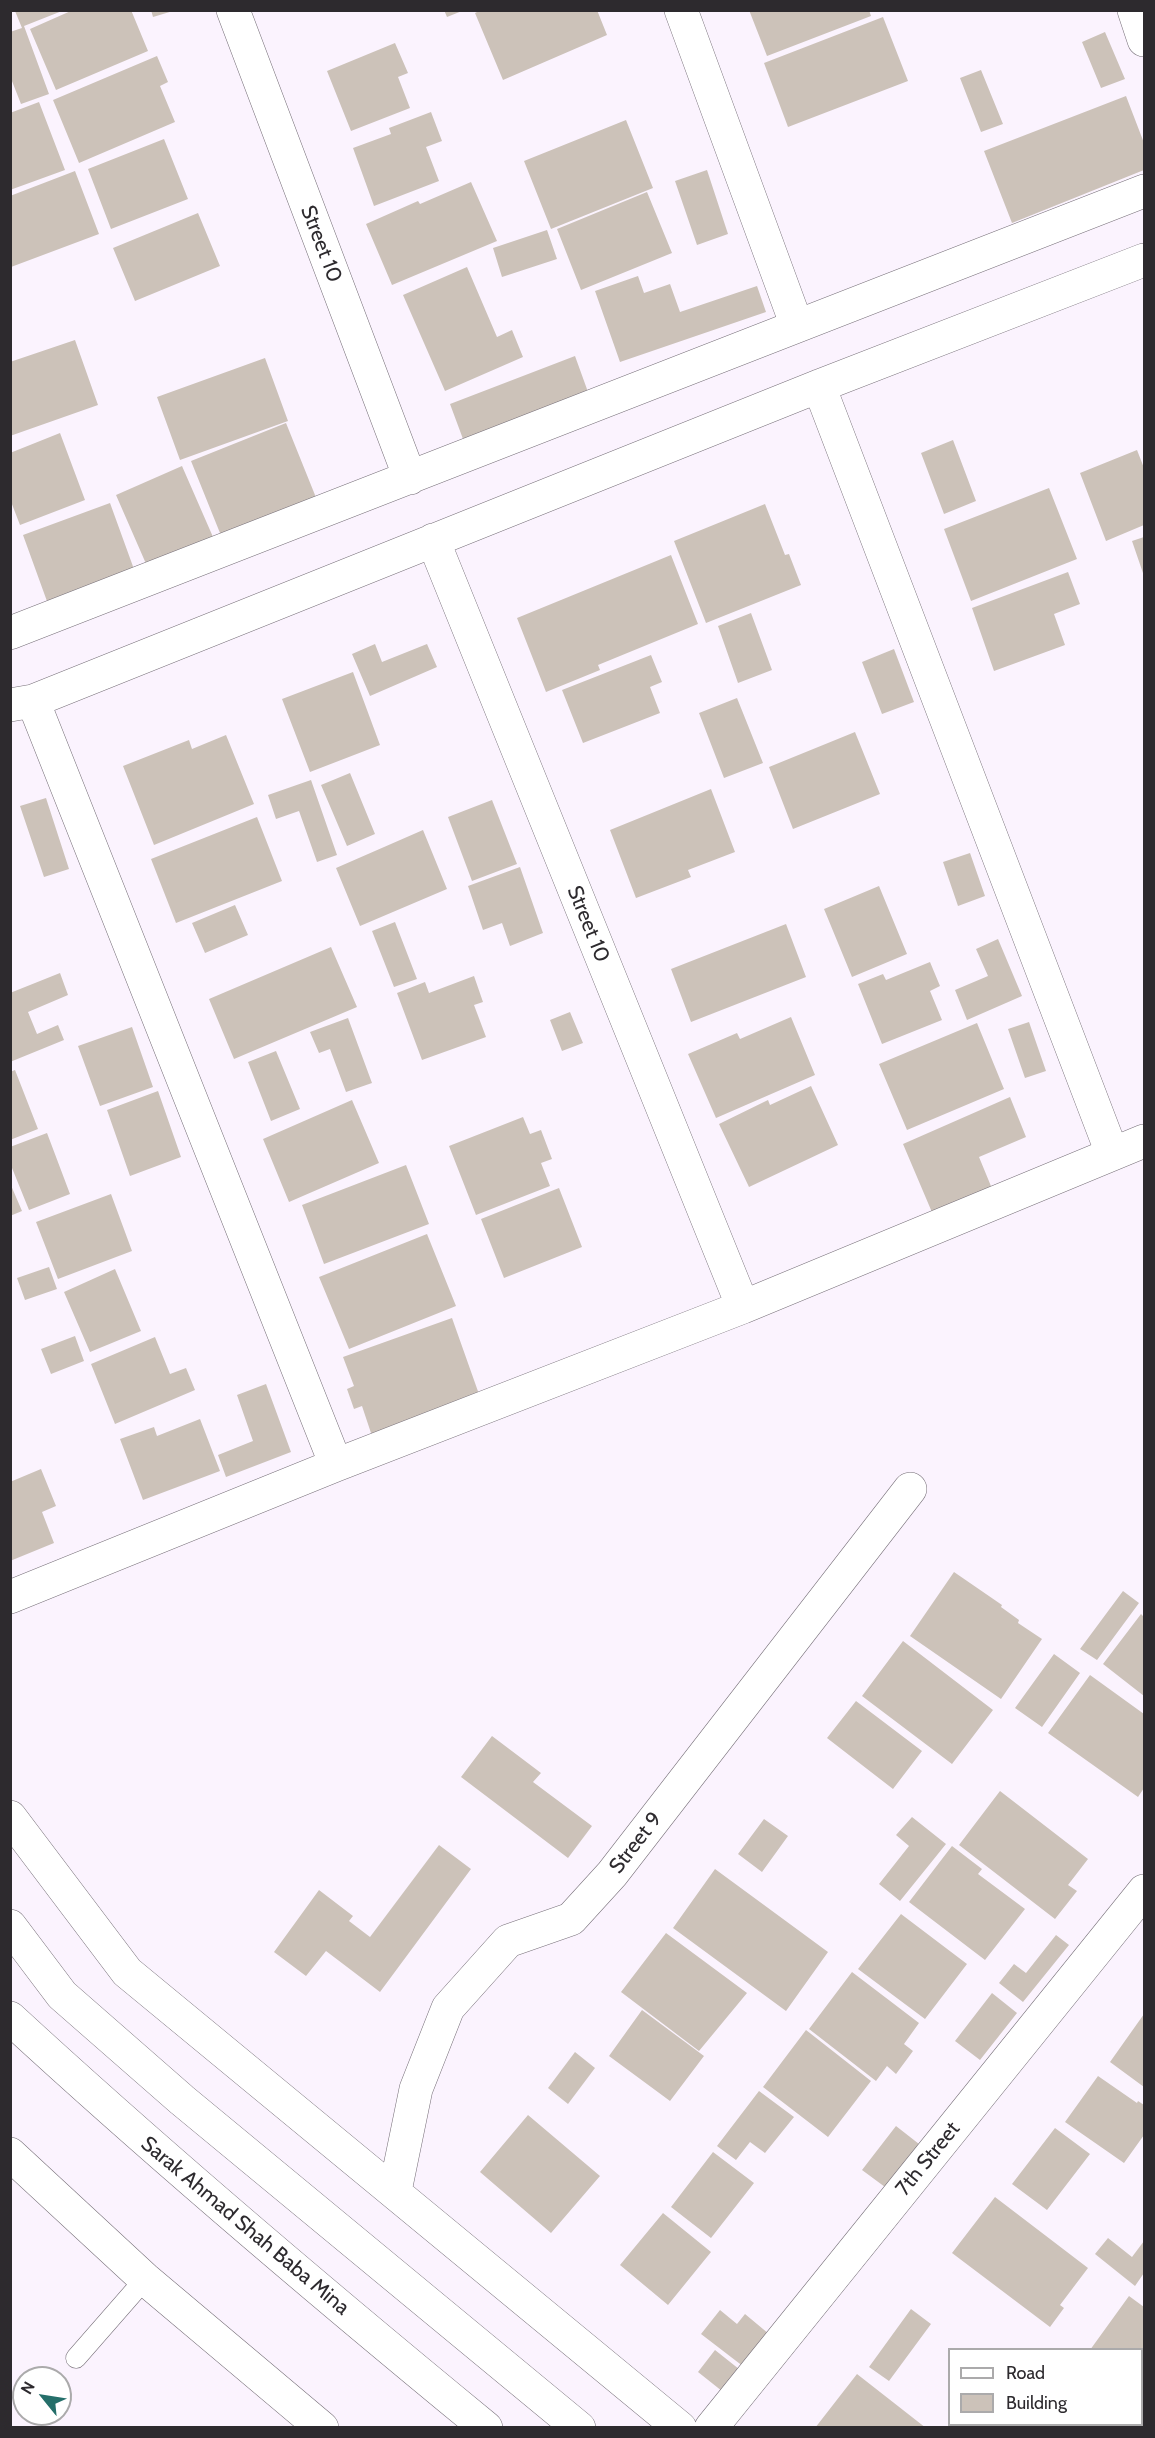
<!DOCTYPE html>
<html>
<head>
<meta charset="utf-8">
<style>
  body { margin:0 }
  #map { position:relative; width:1155px; height:2438px; overflow:hidden; background:#fbf3fe; font-family:Cabin,sans-serif }
  canvas { display:block }
  .frame { position:absolute; inset:0; border:12px solid #2d2a2e; pointer-events:none }
  .legend { position:absolute; left:948px; top:2348px; width:195px; height:78px; box-sizing:border-box; background:#fff; border:2px solid #abaaab; margin:0; padding:8px 10px; list-style:none; font-size:18px; color:#2d2a2e }
  .legend li { display:flex; align-items:center; gap:12px; height:30px }
  .legend b { width:30px; border:2px solid #abaaab }
  .north { position:absolute; left:12px; top:2366px; width:60px; height:60px; box-sizing:border-box; background:#fff; border:2px solid #abaaab; border-radius:50%; rotate:300deg; font-size:16px; font-weight:700; line-height:24px; text-align:center; color:#2d2a2e }
  .north::after { content:''; display:block; margin:auto; width:21px; height:27px; background:#256f6a; clip-path:polygon(50% 0,100% 100%,50% 72%,0 100%) }
</style>
</head>
<body>
<div id="map">
<canvas width="1155" height="2438"></canvas>
<div class="frame"></div>
<ul class="legend">
<li><b style="height:8px;background:#fff"></b>Road</li>
<li><b style="height:16px;background:#ccc2b9"></b>Building</li>
</ul>
<div class="north">N</div>
</div>
<script>
const g = document.querySelector('canvas').getContext('2d');
g.lineJoin = 'round';
function fillPath(path, color) { g.fillStyle = color; g.fill(path, 'evenodd'); }
function stroke(path, color, width, dash) { g.strokeStyle = color; g.lineWidth = width; g.lineCap = dash ? 'butt' : 'round'; g.setLineDash(dash || []); g.stroke(path); }
function label(font, color, halo, rows, align = 'center') {
  g.font = font + ' Cabin,sans-serif'; g.lineWidth = 6; g.setLineDash([]); g.textBaseline = 'middle'; g.strokeStyle = halo; g.fillStyle = color; for (const [text, x, y, turn = 0] of rows) {
    g.save(); g.translate(x, y); g.rotate((+turn || 0) * Math.PI / 180); g.textAlign = isNaN(turn) ? turn : align; if (halo) g.strokeText(text, 0, 0); g.fillText(text, 0, 0); g.restore();
  }
}
fillPath(new Path2D(`
  M73,10H131L148,51L56,90L30,29Z
  M151,10H173V11L153,17Z
  M444,10H462V11L447,17Z
  M481,10H597L607,35L503,80L475,13Z
  M749,10H869L871,16L767,56Z
  M15,11H62L24,26L49,94L21,104L10,76V32L22,28Z
  M883,17L908,81L788,127L764,63Z
  M1105,32L1125,79L1101,88L1082,42Z
  M395,43L408,73L398,77L410,108L351,131L327,71Z
  M157,56L168,82L160,86L175,122L79,163L53,100Z
  M981,70L1003,124L981,132L960,78Z
  M1126,96L1144,143V170L1012,223L984,151Z
  M39,102L65,170L10,190V113Z
  M431,112L442,141L426,147L439,181L374,206L353,148L391,134L389,128Z
  M626,120L653,188L551,229L524,161Z
  M164,139L188,199L111,229L88,169Z
  M707,170L728,234L697,245L675,181Z
  M75,171L99,234L11,267L10,196Z
  M471,182L497,241L392,285L366,224L418,201L420,204Z
  M647,192L672,253L581,290L557,229Z
  M198,213L220,266L135,301L113,248Z
  M547,230L557,259L502,277L493,248Z
  M467,267L497,337L512,330L523,357L445,391L403,295Z
  M638,276L644,293L670,284L680,312L757,286L766,312L620,362L595,291Z
  M75,340L98,405L10,436V362Z
  M575,356L588,392L463,439L450,404Z
  M265,358L288,421L180,460L157,397Z
  M286,423L317,500L222,538L191,461Z
  M60,433L85,500L20,525L10,499V453Z
  M953,440L976,501L944,514L921,453Z
  M1137,450L1144,468V525L1106,541L1080,473Z
  M182,466L213,537L147,566L116,495Z
  M1049,488L1077,559L971,601L944,529Z
  M110,503L135,572L48,604L23,535Z
  M765,504L785,555L789,554L801,585L706,623L674,541Z
  M1144,537V576L1132,541Z
  M671,555L698,624L598,665L600,670L546,692L517,618Z
  M1068,572L1080,604L1054,614L1065,645L994,671L972,608Z
  M751,613L772,670L738,683L718,626Z
  M375,644L382,662L427,644L437,667L370,696L352,654Z
  M894,649L914,702L882,714L862,662Z
  M651,655L662,682L650,687L660,713L583,743L562,690Z
  M353,672L380,745L310,772L282,699Z
  M737,698L763,763L724,778L699,713Z
  M855,732L880,794L793,829L769,767Z
  M226,735L254,804L154,845L123,766L189,740L192,749Z
  M350,773L375,834L347,846L321,785Z
  M311,780L337,855L317,862L299,811L276,819L268,795Z
  M711,789L735,852L688,870L691,877L636,898L610,830Z
  M46,798L69,869L44,877L20,806Z
  M492,800L517,864L472,881L448,817Z
  M257,817L282,881L176,923L151,859Z
  M423,830L447,889L360,926L336,868Z
  M970,853L985,896L958,906L943,862Z
  M520,867L543,933L510,946L502,923L483,930L468,886Z
  M879,886L907,954L852,977L824,909Z
  M235,905L248,935L205,953L192,923Z
  M395,922L417,979L394,987L372,931Z
  M786,924L806,977L691,1022L671,969Z
  M998,939L1022,996L967,1020L955,990L988,976L976,949Z
  M331,947L357,1007L234,1059L209,999Z
  M930,962L940,986L930,991L942,1020L882,1044L858,984L883,974L886,980Z
  M60,973L68,995L28,1012L37,1034L58,1025L64,1040L10,1062V993Z
  M474,976L483,1002L474,1005L486,1037L422,1060L397,993L425,982L429,993Z
  M570,1012L583,1043L562,1051L550,1020Z
  M791,1017L815,1075L716,1118L688,1054L737,1033L740,1039Z
  M348,1018L372,1083L346,1092L330,1049L319,1053L310,1032Z
  M1029,1022L1046,1071L1025,1078L1008,1029Z
  M977,1023L1004,1089L907,1130L879,1064Z
  M132,1027L153,1087L100,1106L78,1046Z
  M276,1051L300,1109L271,1121L248,1062Z
  M15,1070L38,1129L10,1140V1072Z
  M811,1086L838,1145L749,1187L719,1124L768,1100L770,1105Z
  M158,1091L181,1157L130,1176L107,1110Z
  M1010,1097L1026,1137L979,1157L993,1191L934,1217L903,1144Z
  M352,1100L379,1163L289,1202L263,1139Z
  M523,1117L530,1134L541,1130L552,1159L541,1163L550,1186L476,1215L449,1146Z
  M47,1133L70,1194L29,1210L10,1163V1147Z
  M406,1165L429,1224L324,1264L302,1205Z
  M10,1183L22,1211L10,1216Z
  M559,1188L582,1247L504,1278L481,1219Z
  M111,1194L132,1251L58,1279L36,1222Z
  M427,1234L456,1306L349,1349L319,1277Z
  M49,1267L57,1289L25,1300L17,1278Z
  M115,1269L141,1331L90,1352L64,1292Z
  M452,1318L480,1397L372,1436L362,1406L354,1409L347,1389L354,1386L343,1357Z
  M75,1336L84,1361L51,1374L41,1349Z
  M155,1337L170,1374L186,1368L195,1390L115,1424L91,1364Z
  M266,1384L291,1452L226,1477L218,1455L253,1441L237,1395Z
  M200,1419L220,1471L143,1500L120,1439L154,1427L157,1436Z
  M41,1469L56,1506L42,1512L54,1543L10,1561V1482Z
  M954,1572L1002,1605L1001,1607L1019,1620L1018,1623L1042,1639L1001,1699L910,1636Z
  M1123,1591L1139,1603L1097,1660L1080,1649Z
  M1141,1614L1144,1617V1696L1103,1664Z
  M903,1641L993,1710L952,1764L862,1696Z
  M1054,1654L1080,1673L1042,1727L1015,1708Z
  M1090,1675L1144,1714V1788L1138,1797L1048,1733Z
  M856,1701L922,1751L893,1789L827,1738Z
  M492,1736L541,1773L533,1782L592,1826L568,1858L461,1777Z
  M1000,1791L1088,1859L1068,1885L1077,1891L1055,1919L959,1845Z
  M912,1817L946,1844L900,1901L879,1884L909,1846L896,1835Z
  M764,1819L788,1836L762,1872L738,1854Z
  M439,1845L471,1869L380,1992L326,1951L306,1976L274,1952L319,1890L353,1916L349,1921L370,1937Z
  M952,1846L982,1869L978,1874L1025,1909L985,1960L909,1902Z
  M715,1869L828,1952L786,2011L673,1928Z
  M901,1914L967,1964L925,2019L858,1969Z
  M666,1933L747,1993L699,2051L621,1992Z
  M1056,1935L1069,1945L1023,2002L999,1983L1014,1964L1026,1973Z
  M852,1972L919,2023L904,2044L913,2051L896,2074L887,2066L876,2081L809,2029Z
  M992,1993L1017,2013L980,2060L955,2041Z
  M642,2010L704,2056L670,2101L609,2056Z
  M1144,2014V2087L1110,2062Z
  M806,2030L871,2081L828,2137L763,2087Z
  M575,2052L595,2068L568,2104L548,2088Z
  M1098,2076L1137,2103L1138,2101L1144,2105V2135L1124,2163L1065,2122Z
  M759,2091L794,2117L765,2153L750,2142L736,2160L717,2146Z
  M528,2115L600,2176L551,2233L480,2172Z
  M896,2126L919,2144L885,2187L862,2170Z
  M1055,2128L1090,2154L1047,2210L1012,2184Z
  M713,2152L754,2183L711,2238L671,2207Z
  M995,2197L1088,2268L1060,2305L1064,2308L1050,2327L952,2253Z
  M663,2213L711,2252L668,2305L620,2265Z
  M1108,2238L1132,2257L1144,2241V2273L1135,2286L1095,2254Z
  M1129,2296L1144,2307V2391L1142,2389V2350H1090Z
  M911,2309L931,2324L889,2381L869,2367Z
  M720,2310L737,2324L745,2314L769,2334L744,2367L701,2334Z
  M715,2350L749,2377L732,2399L698,2372Z
  M857,2374L926,2428H815Z
  M1142,2396L1144,2398V2428H1068L1064,2424H1142Z`), '#ccc2b9');
const lane = new Path2D(`
  M76,2358L145,2279`);
const street = new Path2D(`
  M233,10L410,478
  M681,10L797,326
  M1134,10L1144,40
  M819,386L1112,1153
  M433,540L743,1307
  M10,633L1144,191
  M33,701L336,1465
  M10,705L33,701L819,386L1144,260
  M10,1597L336,1465L743,1307L1144,1141
  M10,1817L127,1972L680,2428
  M10,2154L145,2279L322,2428
  M395,2191L416,2089L448,2008L508,1941L571,1919L612,1874L910,1489
  M711,2428L1144,1891`);
const highway = new Path2D(`
  M10,1926L62,1995L182,2100L579,2428
  M10,2018C164,2160 324,2295 486,2428`);
stroke(lane, '#777079', 21);
stroke(street, '#777079', 34);
stroke(highway, '#777079', 34);
stroke(lane, '#fff', 20);
stroke(street, '#fff', 33);
stroke(highway, '#fff', 33);
label('21px', '#2d2a2e', '#fff', [
  ["Street 10",321,244,69],
  ["Street 10",588,924,68],
  ["Street 9",636,1843,-52],
  ["7th Street",928,2159,-51],
  ["Sarak Ahmad Shah Baba Mina",245,2226,40]
]);
</script>
</body>
</html>
